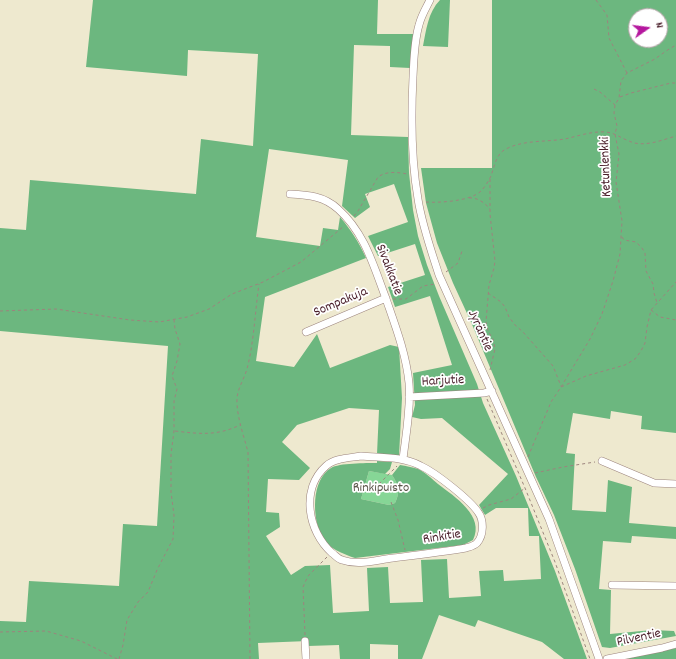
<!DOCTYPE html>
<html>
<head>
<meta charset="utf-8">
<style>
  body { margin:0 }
  #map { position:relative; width:676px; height:659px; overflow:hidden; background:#eee9cf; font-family:Dekko,sans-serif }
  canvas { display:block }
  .north { position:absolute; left:628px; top:8px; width:40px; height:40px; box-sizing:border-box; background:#fff; border:1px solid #b7a5aa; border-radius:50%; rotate:76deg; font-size:11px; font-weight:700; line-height:16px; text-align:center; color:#4a1f2b }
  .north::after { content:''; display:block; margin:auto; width:14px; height:18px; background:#b5179e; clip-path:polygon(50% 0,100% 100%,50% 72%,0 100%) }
</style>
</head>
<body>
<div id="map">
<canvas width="676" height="659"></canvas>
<div class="north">N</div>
</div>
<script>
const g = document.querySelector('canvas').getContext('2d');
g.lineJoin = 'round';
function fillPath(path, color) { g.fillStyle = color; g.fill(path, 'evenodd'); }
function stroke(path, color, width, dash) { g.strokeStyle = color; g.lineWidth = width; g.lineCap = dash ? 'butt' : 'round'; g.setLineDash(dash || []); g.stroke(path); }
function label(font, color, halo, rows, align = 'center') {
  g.font = font + ' Dekko,sans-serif'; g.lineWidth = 3.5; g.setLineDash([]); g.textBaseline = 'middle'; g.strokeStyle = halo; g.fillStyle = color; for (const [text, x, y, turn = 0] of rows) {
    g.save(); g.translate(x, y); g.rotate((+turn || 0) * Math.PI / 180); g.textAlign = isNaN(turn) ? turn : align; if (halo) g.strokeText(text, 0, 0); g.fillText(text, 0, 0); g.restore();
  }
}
fillPath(new Path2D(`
  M369,471L392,475C399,485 400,493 395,503L389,505L361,499Z`), '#86d696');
fillPath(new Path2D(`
  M93,0H378L377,34H413L410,68L390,67V46L354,45L351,135L408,137L409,173L413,210L418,236L427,265L439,296L477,384L483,403L516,476L555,571L587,659H564L542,642L478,620L475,627L439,615L422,659H398V645L370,644V659H340L339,645L308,646V641L258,643L259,659H0V621L26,622L29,581L119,586L123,524L157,526L168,346L0,331V228L26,230L30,180L196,194L201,139L253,146L258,54L188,50L187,76L86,67ZM269,149L348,160L342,206L355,218L370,207L365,194L394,184L408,222L368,236L378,256L415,244L425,275L388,287L395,307L430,296L452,365L413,373L415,405L412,417L421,419L442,418L508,474L479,505L485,515L496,508H528L529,536H539L541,579L504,581L503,570L479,571L481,596L449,598L447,559L421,560L423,602L390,603L388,567L367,568L369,611L333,613L330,565L305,566L291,575L266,536L280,527L279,513L266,512L268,479L299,480L310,468L282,442L297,425L349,408L379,410L377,454L399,456L402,398L399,347L390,345L330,368L317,334L294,367L256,361L265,297L366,258C359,242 351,230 340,217L338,230L323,228L320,246L256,237Z
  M440,0H450L448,47L423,46C426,31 428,12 440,0Z
  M492,0H676V433L641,429L642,416L611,411L610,419L573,413L566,453L575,454L572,510L606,512L608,480L632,487L629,523L676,527V539L632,536L631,543L603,541L599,589L611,590L610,634L652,630L674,631L676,636L610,648L602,647L575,569L554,515L536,477L471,322L453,283L437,243L426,203L421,168H492ZM636,16H660V40H636Z
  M377,461L392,462L390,469L385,474L369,471L361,499L389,505L395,503C400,493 399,485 392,475L400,465C406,466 412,467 418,469C425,472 432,479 438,484C455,497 485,516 473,540L463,545L355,558C343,554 328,548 322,537C312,518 311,480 331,468C339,463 366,463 377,463Z
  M676,648V659H625Z`), '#6cb77f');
const minor = new Path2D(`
  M430,0C426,8 421,16 419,25C414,42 414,59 413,77C411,117 411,159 418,199C422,225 431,250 439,275L549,519L599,659
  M290,194C308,195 324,196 338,209C364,232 373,264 385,296C395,325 406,353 409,383C411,408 406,434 403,459
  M306,332L386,298
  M409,397L484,393L492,391
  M361,456C381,458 403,456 421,466C436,473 469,499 478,512C484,520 484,535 477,543C474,546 469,547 466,548C442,552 417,555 393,558C376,560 359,566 342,560C338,559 335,555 332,553C308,532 300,489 326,466C335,458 350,458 361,456Z
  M602,461L654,483L676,484
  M612,585L676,586
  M305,641L306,659
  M607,659L662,648L676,644`);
stroke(minor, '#9c847d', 8);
stroke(new Path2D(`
  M596,0L607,15L609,38L627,73
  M594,89L600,92L615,105
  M620,97L631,93L671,83H676
  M490,179V214L495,261L494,268L489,285L486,322L488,331L493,339L495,349L490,370
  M469,198C477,197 485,203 490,209
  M426,202C440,203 471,201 481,191C484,188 488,182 490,178C495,167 495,153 508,148C525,140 546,142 565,139C578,136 592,131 606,132C615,133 621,138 629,141C643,148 662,140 676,136
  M354,216L358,211L378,177C386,171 397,172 407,174
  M622,237L624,240L636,242L642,248L645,253L646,271L653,284L654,293L657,303
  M446,272L458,263L462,251
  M488,293L501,302L505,307L509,317L515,325L523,332L553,366L561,386
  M393,299H406L423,286L435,284
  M651,310L660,317L676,320
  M0,311L56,309L130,320L159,322L187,317L209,309L232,294L263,282L301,262L344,226
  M561,387L590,339L602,314L613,281L620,254L622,221L616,182L619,154L615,134L617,126L614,113L615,105L619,98L621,81L627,73L655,59L666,51L676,45
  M487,399L525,488L555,562L590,659
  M175,431C200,434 217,436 240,425
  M528,457L551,402L561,387L586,376L625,365L635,359L641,351L645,343L647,327L651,310L676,282
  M535,473L563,467L595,462
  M379,484L397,466
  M391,502L398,520L405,550
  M483,508L489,505L511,499L525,488
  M0,632L46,631L81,641L117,659
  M305,635L303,587L308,576L327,557
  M119,659L123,645L127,620L138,602L148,592L157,570L173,539L174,515L171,492V454L174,431V401L177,389L172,376L177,361L180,344L175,329L174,320
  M250,659L248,452C244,437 238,420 237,404C236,390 243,382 247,369C254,342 255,312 259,284`), '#9c847d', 1, [3, 3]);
stroke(minor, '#fff', 7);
label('14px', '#4a1f2b', '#fff', [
  ["Ketunlenkki",607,167,-92],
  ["Sivakkatie",388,270,69],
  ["Sompakuja",341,303,-23],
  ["Jyräntie",479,331,66],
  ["Harjutie",443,382,-3],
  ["Rinkitie",442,538,-9],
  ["Pilventie",639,639,-12]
]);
label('14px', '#5c564b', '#fff', [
  ["Rinkipuisto",381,489]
]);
</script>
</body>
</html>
